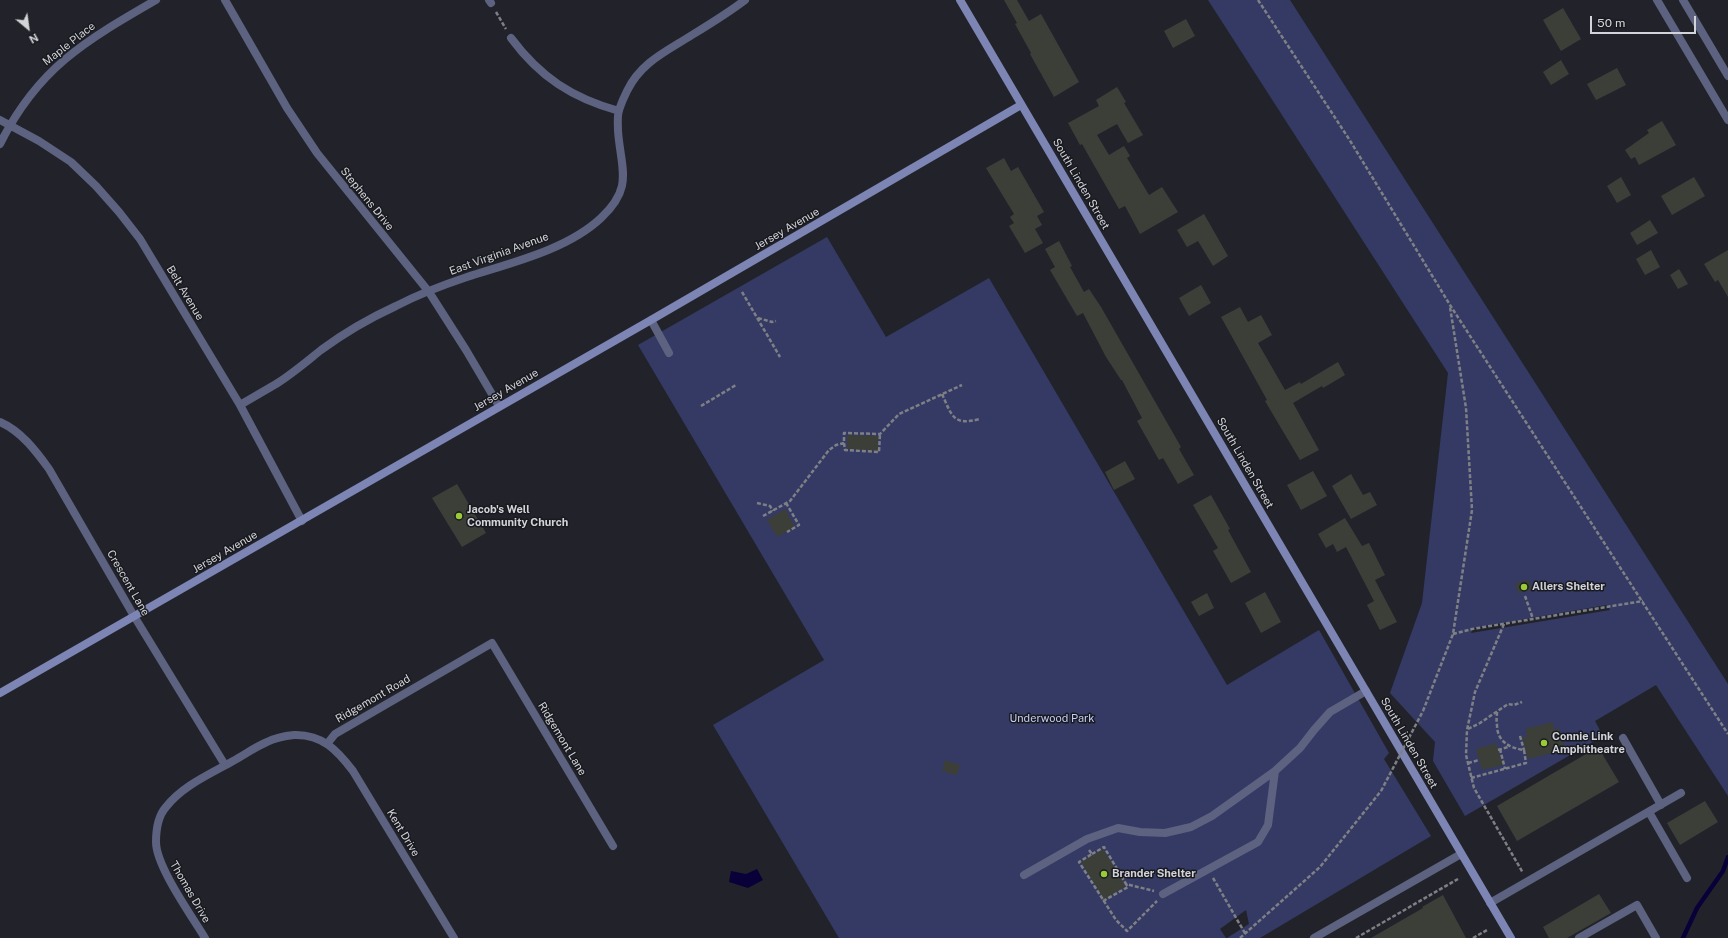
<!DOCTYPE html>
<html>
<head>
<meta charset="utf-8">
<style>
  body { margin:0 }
  #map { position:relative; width:1728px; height:938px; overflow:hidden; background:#22232a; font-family:"Public Sans",sans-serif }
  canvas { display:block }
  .north { position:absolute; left:8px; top:8px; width:40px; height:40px; -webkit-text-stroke:3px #191a20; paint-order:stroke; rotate:151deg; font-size:11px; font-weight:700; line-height:16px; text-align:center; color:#d3d4d9 }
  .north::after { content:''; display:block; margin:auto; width:14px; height:18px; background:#d3d4d9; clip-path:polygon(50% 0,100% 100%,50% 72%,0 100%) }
  .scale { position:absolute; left:1590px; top:16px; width:106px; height:18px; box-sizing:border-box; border:2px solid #d3d4d9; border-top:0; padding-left:5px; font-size:12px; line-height:14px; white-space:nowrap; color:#d3d4d9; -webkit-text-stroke:3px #191a20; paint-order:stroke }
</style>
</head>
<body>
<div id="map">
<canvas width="1728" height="938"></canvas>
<div class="north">N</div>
<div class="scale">50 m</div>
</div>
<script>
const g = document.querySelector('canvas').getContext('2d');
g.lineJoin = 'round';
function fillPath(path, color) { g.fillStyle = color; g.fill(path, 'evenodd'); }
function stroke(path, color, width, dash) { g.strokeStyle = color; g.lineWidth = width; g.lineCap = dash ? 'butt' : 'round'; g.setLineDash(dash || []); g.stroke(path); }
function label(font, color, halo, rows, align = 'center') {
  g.font = font + ' "Public Sans",sans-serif'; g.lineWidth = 3; g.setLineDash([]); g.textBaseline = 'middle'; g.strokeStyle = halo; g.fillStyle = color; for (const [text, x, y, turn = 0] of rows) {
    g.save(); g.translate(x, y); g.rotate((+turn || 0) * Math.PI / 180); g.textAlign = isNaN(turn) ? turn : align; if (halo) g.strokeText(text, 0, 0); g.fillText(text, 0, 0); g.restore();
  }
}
fillPath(new Path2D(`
  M1208,0H1290L1728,684V796L1656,685L1595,721L1603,736L1465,816L1433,761L1435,742L1390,693L1422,603L1448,373ZM1607,605L1610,610L1471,633L1473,628Z
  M827,237L886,337L989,278L1227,685L1319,630L1389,753L1384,759L1431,836L1260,938H1227L1249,924L1246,910L1220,929L1226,938H839L713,725L824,660L638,345Z`), '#343a64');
fillPath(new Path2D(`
  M757,869L763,880L748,888L729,882L731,871L746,874Z`), '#090039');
stroke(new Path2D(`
  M1683,938L1697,908L1723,871L1728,857`), '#090039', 4.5);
fillPath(new Path2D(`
  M1004,0H1017L1029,21L1041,14L1079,82L1054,97L1030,54L1031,53L1015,24L1017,23Z
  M1563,8L1581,39L1561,51L1543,20Z
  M1186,19L1195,36L1173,48L1164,31Z
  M1561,60L1569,74L1551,85L1543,72Z
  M1617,68L1626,85L1596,100L1587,84Z
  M1117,87L1126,102L1124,103L1143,135L1128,143L1117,124L1097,135L1109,155L1124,146L1130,156L1127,158L1149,195L1162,187L1178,212L1140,234L1125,206L1119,209L1082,144L1080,145L1068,123L1099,106L1096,100Z
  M1662,121L1676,145L1639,165L1635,157L1631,159L1625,150L1649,133L1647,130Z
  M1004,158L1011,171L1018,167L1044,212L1037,216L1042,225L1035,229L1043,243L1025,253L1009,226L1014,223L1010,217L1014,214L986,168Z
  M1621,177L1631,195L1617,203L1607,186Z
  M1694,177L1705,196L1672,215L1661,196Z
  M1204,214L1228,256L1213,266L1198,241L1187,247L1177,230Z
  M1650,220L1658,233L1637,245L1630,233Z
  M1059,241L1072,266L1070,267L1084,292L1089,289L1101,307L1181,447L1179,449L1194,475L1178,484L1163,458L1159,460L1137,421L1142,418L1122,380H1121L1106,357L1083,313L1077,316L1050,270L1055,267L1045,249Z
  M1651,250L1660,267L1645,275L1636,259Z
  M1728,250V297L1718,280L1715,282L1704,264Z
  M1679,269L1688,284L1678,289L1670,275Z
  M1201,285L1211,303L1189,316L1179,298Z
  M1240,307L1248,322L1261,315L1272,335L1258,343L1285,390L1300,382L1301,384L1338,362L1345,375L1323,388L1322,386L1293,403L1319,450L1300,460L1265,401L1267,400L1221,317Z
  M847,435L878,436V451L847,449Z
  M1125,461L1135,479L1114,490L1105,472Z
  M1313,471L1327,496L1301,510L1287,485Z
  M1351,474L1363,495L1370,492L1377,505L1351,519L1332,486Z
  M457,484L486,533L462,547L432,498Z
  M1211,495L1230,529L1228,530L1251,572L1231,583L1213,551L1218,548L1193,505Z
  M785,509L795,527L777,537L767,520Z
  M1345,518L1362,546L1369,543L1385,575L1375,580L1397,622L1380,630L1367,605L1374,601L1346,547L1337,552L1333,544L1326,548L1318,534Z
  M1529,580L1532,590L1518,593L1515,583Z
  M1265,592L1281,622L1261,633L1245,603Z
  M1207,593L1214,608L1199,616L1191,602Z
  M1553,722L1554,730L1559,728L1565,750L1528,759L1522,737H1527L1525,729Z
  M1496,743L1503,765L1482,770L1476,749Z
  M1598,747L1619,782L1517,841L1497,806Z
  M945,760L960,765L957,775L942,771Z
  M1705,801L1718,822L1680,845L1667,823Z
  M1103,849L1126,886L1104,900L1081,862Z
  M1599,894L1611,913L1567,938H1549L1543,927Z
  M1443,895L1466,938H1371L1423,908L1422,907Z`), '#3c3f38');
stroke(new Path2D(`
  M1258,0L1349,139L1450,305L1728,734
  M496,12L506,29
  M742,292L780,357
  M758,318L772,322L776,321
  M942,394C952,416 953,426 980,419
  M701,406L736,385
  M844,443L845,450L879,452L880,434
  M757,503L770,506L773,511
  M786,503L799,525L787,532
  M763,516L790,501L829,450L836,445L844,443V433L880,434L899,414L962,385
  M1525,596L1533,619
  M1504,624L1475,692L1467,730L1466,755L1474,788L1523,873
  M1453,634L1472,629L1643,601
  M1423,711L1453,634L1472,510L1466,408L1450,307
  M1468,729L1480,723L1508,704L1514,705L1522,702
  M1520,736L1524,750
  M1500,749L1505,769
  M1498,750L1508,747
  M1468,763L1479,760
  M1471,778L1526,763L1524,750C1509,748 1497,741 1497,725C1496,720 1497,716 1497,712
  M1089,850L1092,854L1079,862L1116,920L1127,931L1157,901
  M1092,854L1104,847L1126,884L1154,891
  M1213,878L1246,935
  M1103,901L1128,887L1126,884
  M1240,938L1320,867L1381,791
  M1356,938L1458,879
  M1473,938L1487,930`), '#7f8086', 2.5, [4, 2]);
stroke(new Path2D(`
  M651,320L669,353
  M1623,738L1661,805
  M1649,812L1687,878
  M1024,875L1087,839L1118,828L1140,832L1165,833L1191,827L1212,816L1275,771L1300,748L1314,730L1330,712L1366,691
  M1163,894L1258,842L1268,825L1275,771
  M1490,903L1681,793
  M1314,938L1461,854
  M1579,938L1637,905L1656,938`), '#5c627f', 8);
stroke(new Path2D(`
  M225,0L287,108L317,153L429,292L466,350L499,406
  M489,0L491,3
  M1657,0L1728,120
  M1683,0L1728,76
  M511,38C540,77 572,98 619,111
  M0,120L39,141L71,162L96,186L119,212L140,239L240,405L302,521
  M0,144C38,68 85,41 156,0
  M240,405C252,398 264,391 276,384C292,374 306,362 321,350C344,333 370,318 396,306C419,294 443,285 467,277C510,263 567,250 601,218C634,187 621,170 618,131C618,125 617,117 619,110C621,104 624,97 627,91C641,62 667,51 692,35C710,24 728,13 745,0
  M0,422C21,431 36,451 49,469L134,616L225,765
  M327,744L335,734L492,643L613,846
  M205,938C191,915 156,866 156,842C156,830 158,816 166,807C182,786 210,774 233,761C244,755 255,747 267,742C275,738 284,736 294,735C322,734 337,750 353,771L454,938`), '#5c627f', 8);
stroke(new Path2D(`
  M960,0L1511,938
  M0,693L651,320L1021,105`), '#7c85b4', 8);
stroke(new Path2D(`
  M1381,791L1423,711`), '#7f8086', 2.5, [4, 2]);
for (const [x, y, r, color] of [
  [459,516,4,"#98cb36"],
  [1524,587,4,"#98cb36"],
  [1544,743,4,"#98cb36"],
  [1104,874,4,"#98cb36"]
]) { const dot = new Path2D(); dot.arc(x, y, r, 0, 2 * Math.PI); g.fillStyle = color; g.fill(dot); stroke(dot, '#191a20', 1.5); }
label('11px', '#d3d4d9', '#191a20', [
  ["Maple Place",69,44,-38],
  ["South Linden Street",1081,184,60],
  ["Stephens Drive",367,199,51],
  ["Jersey Avenue",787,229,-30],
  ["East Virginia Avenue",499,254,-20],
  ["Belt Avenue",185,293,59],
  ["Jersey Avenue",506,390,-30],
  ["South Linden Street",1245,463,60],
  ["Jersey Avenue",225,552,-30],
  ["Crescent Lane",128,583,60],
  ["Ridgemont Road",373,699,-30],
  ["Ridgemont Lane",562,739,59],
  ["South Linden Street",1409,743,60],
  ["Kent Drive",403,833,59],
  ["Thomas Drive",190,892,60]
]);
label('bold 11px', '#d3d4d9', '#191a20', [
  ["Jacob's Well",467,510],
  ["Community Church",467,523],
  ["Allers Shelter",1532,587],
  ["Connie Link",1552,737],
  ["Amphitheatre",1552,750],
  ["Brander Shelter",1112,874]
], 'left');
label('11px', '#c6cef4', '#191a20', [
  ["Underwood Park",1052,719]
]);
</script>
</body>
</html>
